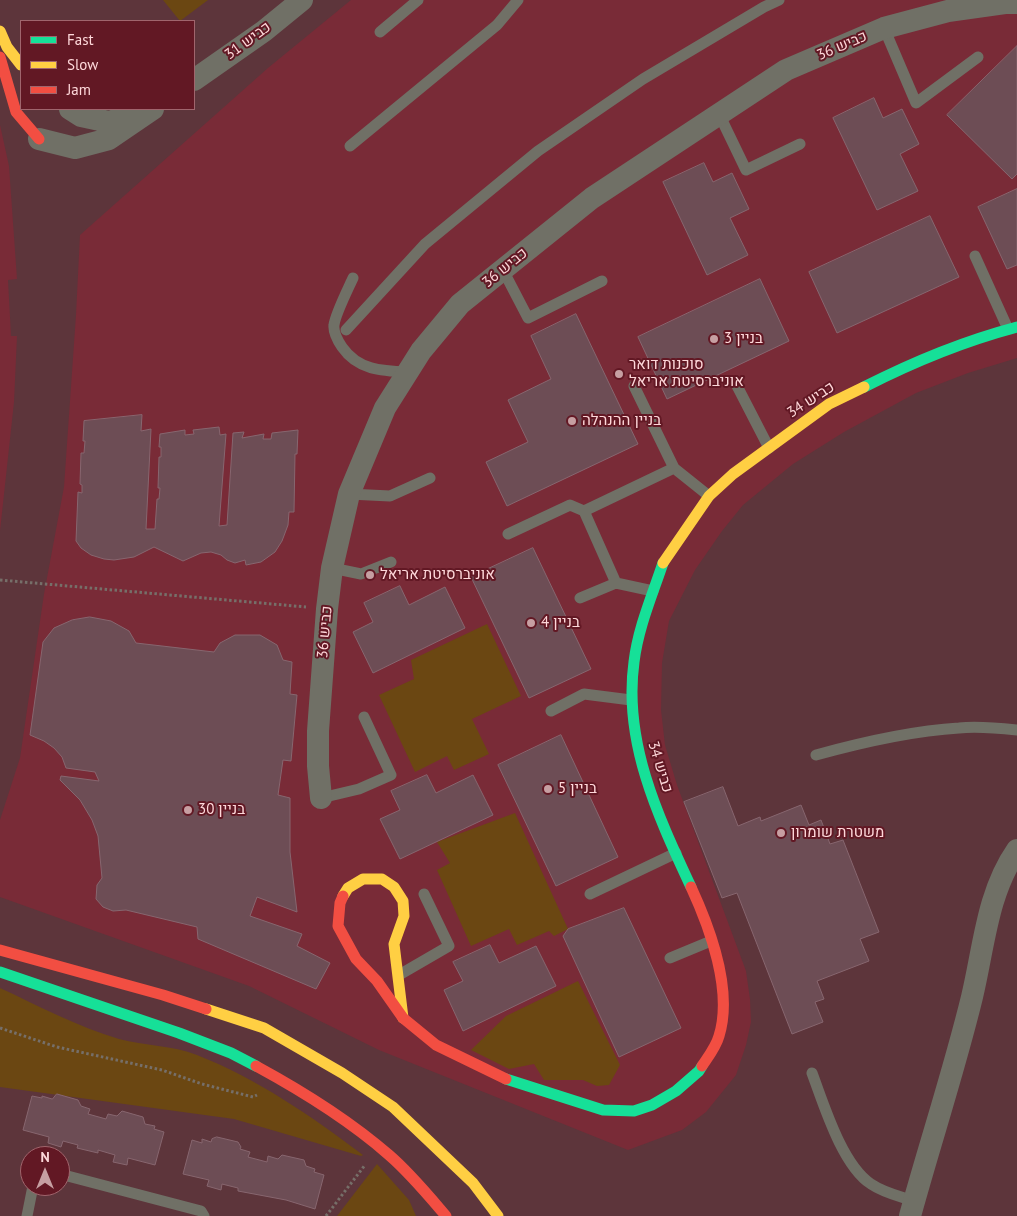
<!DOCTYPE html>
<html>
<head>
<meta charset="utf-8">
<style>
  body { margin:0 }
  #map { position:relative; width:1017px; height:1216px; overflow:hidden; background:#5d353b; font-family:"PT Sans",sans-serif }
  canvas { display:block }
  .legend { position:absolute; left:20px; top:20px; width:175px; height:90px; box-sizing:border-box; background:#621824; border:1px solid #a0656d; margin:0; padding:6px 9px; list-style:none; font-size:15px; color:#fed8da }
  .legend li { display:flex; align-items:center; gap:10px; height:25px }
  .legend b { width:25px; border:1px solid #a0656d }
  .north { position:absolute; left:20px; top:1146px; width:50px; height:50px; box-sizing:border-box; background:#621824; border:1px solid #a0656d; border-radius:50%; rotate:0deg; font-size:14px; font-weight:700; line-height:20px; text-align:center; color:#fed8da }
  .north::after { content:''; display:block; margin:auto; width:18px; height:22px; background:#c69fa2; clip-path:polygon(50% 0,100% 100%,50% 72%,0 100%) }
</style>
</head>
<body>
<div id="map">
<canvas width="1017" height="1216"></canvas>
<ul class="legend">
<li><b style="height:6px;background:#16e098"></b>Fast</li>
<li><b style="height:6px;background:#ffcf43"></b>Slow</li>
<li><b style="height:6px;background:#f24e42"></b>Jam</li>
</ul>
<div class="north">N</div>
</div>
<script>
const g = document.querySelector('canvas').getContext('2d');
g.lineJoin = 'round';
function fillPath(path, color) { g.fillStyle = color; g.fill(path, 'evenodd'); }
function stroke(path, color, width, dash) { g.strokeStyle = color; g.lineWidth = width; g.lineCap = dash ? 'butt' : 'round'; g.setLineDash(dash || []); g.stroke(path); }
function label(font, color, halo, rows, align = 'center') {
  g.font = font + ' "PT Sans",Heebo,sans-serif'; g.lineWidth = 4; g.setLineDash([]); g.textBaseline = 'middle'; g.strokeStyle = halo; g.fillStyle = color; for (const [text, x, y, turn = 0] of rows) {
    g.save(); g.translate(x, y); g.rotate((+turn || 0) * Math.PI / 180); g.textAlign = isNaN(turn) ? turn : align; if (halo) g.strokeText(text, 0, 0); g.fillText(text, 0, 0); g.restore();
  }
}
fillPath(new Path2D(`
  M351,0H1017V358L968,373L916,393L844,432L793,464L743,505L722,531L695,570L669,621L662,663L661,710L665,745L677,785L746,971L750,999L751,1022L746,1045L736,1075L706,1112L682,1130L628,1150L379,1050L249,986L0,897V820L20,758L44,594L64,487L76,315L80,235L268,68Z
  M0,125L9,166L17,279L8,280L11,336H17L14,402L0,531Z`), '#792b37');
fillPath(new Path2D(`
  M163,0H208L180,21Z
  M487,624L521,696L472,719L489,754L454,770L447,756L415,772L379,695L414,679L411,660Z
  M515,813L568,929L554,936L549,931L517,945L509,929L471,946L437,870L450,863L437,842Z
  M578,981L620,1065L609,1085L597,1086L583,1080H544L534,1064L509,1069L471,1050L506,1016Z
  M0,988C39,1006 78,1027 119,1039C145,1046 172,1045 197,1055C258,1079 311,1116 363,1155L361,1156L234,1119L0,1087Z
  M377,1164L409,1200L416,1216H337Z`), '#6b4712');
const building = new Path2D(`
  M1017,46V174L1012,179L947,115Z
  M874,98L883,118L902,109L919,144L900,154L918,191L877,210L833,118Z
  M704,163L713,182L732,173L749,209L730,218L748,255L707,275L663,182Z
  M1017,189V265L1007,269L978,207Z
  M930,216L959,277L837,333L809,272Z
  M760,279L789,341L667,399L638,337Z
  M576,314L638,444L507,506L486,462L528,442L508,400L551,379L531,336Z
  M142,415L141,431L151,429L146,529H155L157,499H159L160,488H158L159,457H161V447H159L160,434L185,430V435L194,434L193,430L219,427L220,435L226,434L219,526L227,525L233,433L244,432L242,438L264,434L263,439H271L272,433L298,430L297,454H295L294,512H289L288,525L282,541L275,552L261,562L246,565L245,560L235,563L227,560L221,555L211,552L201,553L183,561L154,547L134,557L114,560L104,559L91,555L81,548L76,541L78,492L82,493V485L80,484L81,453H84L85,441H83L84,421Z
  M533,548L591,669L529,698L471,577Z
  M400,586L409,605L445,587L465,628L373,673L353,632L373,622L364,603Z
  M90,617L111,621L129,631L136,643L214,652L220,643L235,635H260L277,645L283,660L292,662L290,694L297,695L291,761L283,760L278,795L290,798V852L297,912L257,897L250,916L302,934L297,946L330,963L316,989L198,939L197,927L126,910L113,911L103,907L96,899L97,885L102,878L98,836L92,820L80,800L60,780L61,776L99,781L95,772L66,768L62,757L54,748L44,741L30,735L43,642L54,628L72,620Z
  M561,735L618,857L556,886L498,765Z
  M427,775L436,793L473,775L493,815L400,859L380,819L400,810L391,791Z
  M723,787L738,826L760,817L761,821L801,805L809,825L821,820L830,844L843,840L879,932L860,939L869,961L817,981L824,999L815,1002L823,1022L792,1034L737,893L722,898L684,802Z
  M624,908L681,1028L619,1057L563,936L568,929Z
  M490,945L499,963L536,946L556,986L463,1031L444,990L463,981L453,962Z
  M57,1094L78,1100L81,1106L90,1109L88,1114L106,1119L108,1114L117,1116L122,1111L143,1117L145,1124L155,1126L154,1129L164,1132L155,1165L128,1158L127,1165L113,1162L115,1155L98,1150V1153L77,1148L78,1145L63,1141L61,1147L48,1143L49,1137L23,1130L32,1096L42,1098V1096L52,1099Z
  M217,1137L238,1142L241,1147L240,1149L250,1152L248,1157L267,1162L268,1156L278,1159L282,1155L304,1160L306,1166L315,1169L314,1172L324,1175L315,1209L286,1200L238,1191V1188L222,1184L221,1190L207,1186L209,1180L183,1174L192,1140L202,1143V1139L211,1142L212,1139Z`);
fillPath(building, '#6d4d55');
stroke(building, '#87666f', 1);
stroke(new Path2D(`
  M0,580L306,607
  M0,1028L57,1047L162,1070L202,1084L253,1097L257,1095
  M326,1216L365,1165`), '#766f69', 3, [2.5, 2.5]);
stroke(new Path2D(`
  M884,28L916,103L978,57
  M380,32L418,0
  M719,114L746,170L800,144
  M350,146L497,25L518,0
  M975,256L1008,329
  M503,270L528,318L602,281
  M353,278C348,289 335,315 334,325C333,333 338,341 342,347C358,370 381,371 408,372
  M346,330L425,244L538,151L643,79L764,7L779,0
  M735,382L769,448
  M634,386L674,468L709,496
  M349,494L390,496L430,478
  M584,511L616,583L653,591
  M508,534L570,505L584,511L674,468
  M332,568L361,574L391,562
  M580,598L616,583
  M551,711L584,694L631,700
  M816,755C863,742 910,731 959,728C978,726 998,728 1017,730
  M321,798L359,789L391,775L364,717
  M590,894L676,853
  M670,958L711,941
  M399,975L449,946L424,894
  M812,1073C824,1105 842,1165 871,1184C884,1193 899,1196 914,1201
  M60,1174L201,1211L204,1216
  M27,1216L33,1186`), '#707066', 11);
stroke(new Path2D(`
  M194,80L264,31L302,0
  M70,109L81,116L109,122L135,114
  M39,139L75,148L109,139L153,109
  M321,798L318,766V731L327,609L332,568L349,494L385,408L421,351L460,304L592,198L786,70L884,28L948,11L1005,3H1017
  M910,1216C930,1143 954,1071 972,997C984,947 987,893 1017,850`), '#707066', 22);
stroke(new Path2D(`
  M864,387C913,362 964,341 1017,327
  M663,563C652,596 638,628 634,662C623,742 658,816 691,887
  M0,972L179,1033L231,1053L256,1066
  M506,1079L603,1110L634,1111L652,1105L676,1091L699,1071L702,1066`), '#16e098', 11);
stroke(new Path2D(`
  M0,31L7,47L21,65
  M663,563L709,496L733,474L829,404L864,387
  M343,896L348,888L363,879H382L394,887L403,901L404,916L394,944L403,1018
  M206,1009L264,1028L342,1073L393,1107L473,1183L498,1216`), '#ffcf43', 11);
stroke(new Path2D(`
  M0,57L16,112L39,139
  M691,887C710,928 733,991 719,1036C716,1047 708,1057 702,1066
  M343,896L340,903L338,926L356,959L377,981L403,1018L436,1045L506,1079
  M0,950L163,995L206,1009
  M256,1066C302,1091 349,1120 389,1155C410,1173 428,1195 446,1216`), '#f24e42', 11);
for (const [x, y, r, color] of [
  [714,339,5,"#c69fa2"],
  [619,374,5,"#c69fa2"],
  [572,421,5,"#c69fa2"],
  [370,575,5,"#c69fa2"],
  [531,623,5,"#c69fa2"],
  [548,789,5,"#c69fa2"],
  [188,810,5,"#c69fa2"],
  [781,833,5,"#c69fa2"]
]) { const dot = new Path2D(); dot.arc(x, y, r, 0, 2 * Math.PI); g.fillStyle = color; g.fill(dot); stroke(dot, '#621824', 2); }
label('15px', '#fed8da', '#621824', [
  ["כביש 31",248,41,-36],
  ["כביש 36",842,46,-23],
  ["כביש 36",505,268,-39],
  ["כביש 34",811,400,-33],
  ["כביש 36",325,632,-85],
  ["כביש 34",660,767,73]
]);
label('15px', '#fed8da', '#621824', [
  ["בניין 3",724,339],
  ["סוכנות דואר",629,365],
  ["אוניברסיטת אריאל",629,382],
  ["בניין ההנהלה",582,421],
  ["אוניברסיטת אריאל",380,575],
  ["בניין 4",541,623],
  ["בניין 5",558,789],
  ["בניין 30",198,810],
  ["משטרת שומרון",791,833]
], 'left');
</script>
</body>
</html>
